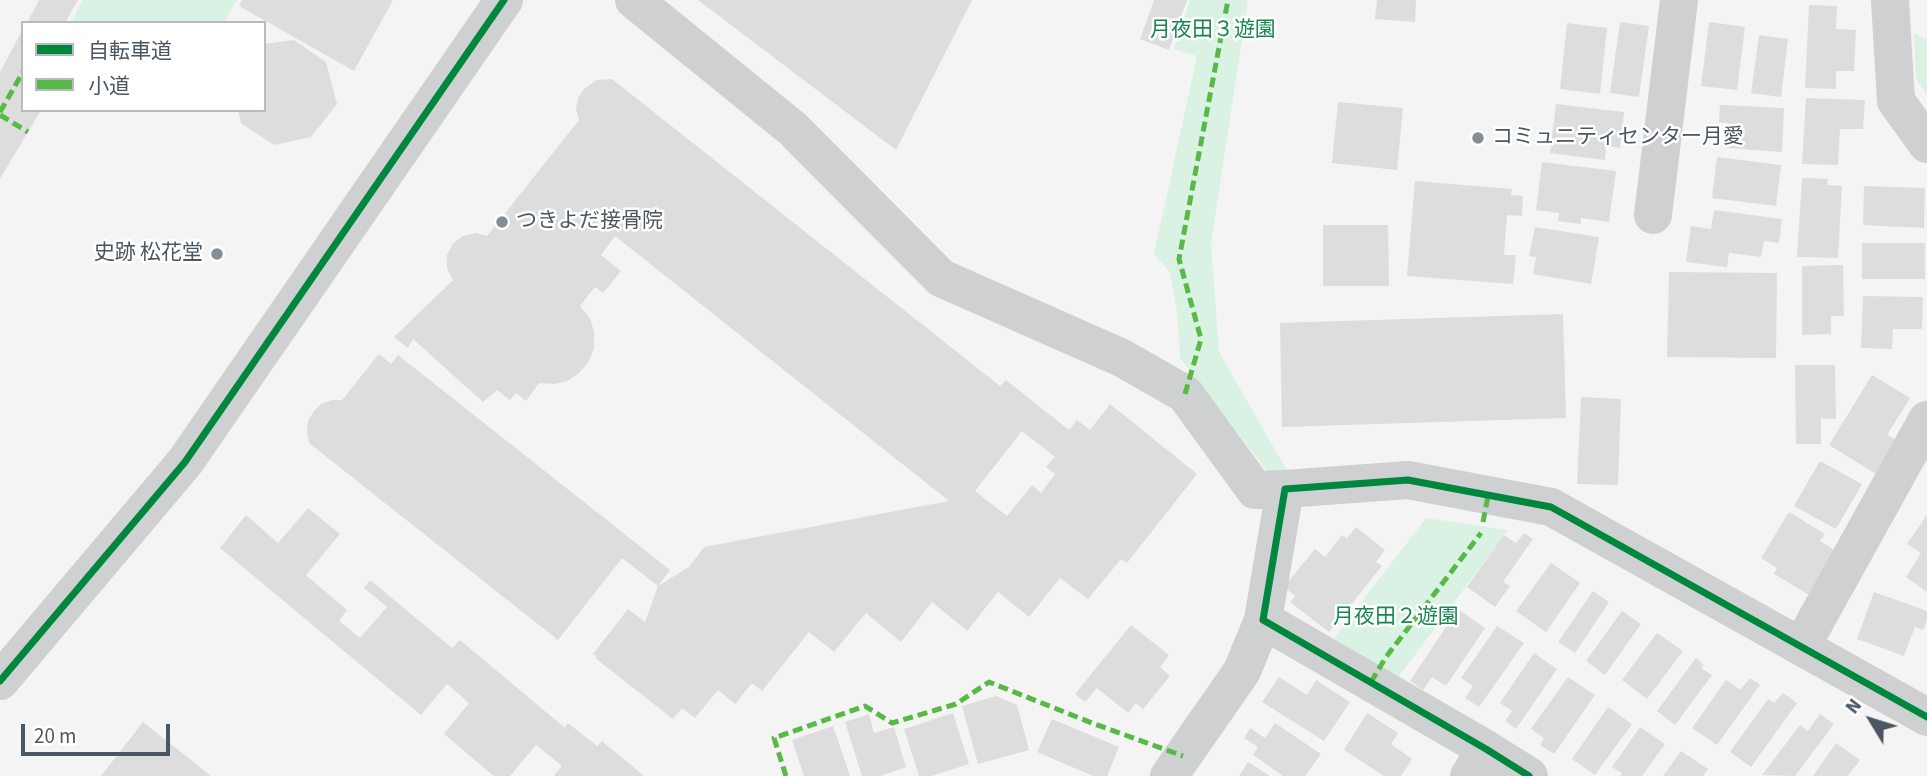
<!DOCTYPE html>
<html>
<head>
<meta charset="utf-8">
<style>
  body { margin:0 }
  #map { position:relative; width:1927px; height:776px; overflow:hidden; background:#f4f4f4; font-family:"Source Sans 3","Noto Sans JP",sans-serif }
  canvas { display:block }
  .legend { position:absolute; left:21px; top:21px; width:245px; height:91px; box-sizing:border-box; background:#fff; border:2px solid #b7bbc0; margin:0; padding:9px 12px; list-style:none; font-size:21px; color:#4a5661 }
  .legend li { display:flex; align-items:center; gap:14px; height:35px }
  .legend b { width:35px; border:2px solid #b7bbc0 }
  .north { position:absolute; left:1836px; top:685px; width:70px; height:70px; -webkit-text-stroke:5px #fff; paint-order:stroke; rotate:308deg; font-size:19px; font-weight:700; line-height:28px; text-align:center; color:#4a5661 }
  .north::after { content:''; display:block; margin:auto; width:24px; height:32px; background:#4a5661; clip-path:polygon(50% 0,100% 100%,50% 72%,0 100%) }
  .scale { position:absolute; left:21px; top:724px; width:149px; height:32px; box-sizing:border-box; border:4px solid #4a5661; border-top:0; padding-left:9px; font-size:21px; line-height:24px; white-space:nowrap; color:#4a5661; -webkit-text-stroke:5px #fff; paint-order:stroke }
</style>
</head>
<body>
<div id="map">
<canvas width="1927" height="776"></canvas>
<ul class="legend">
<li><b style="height:9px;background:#00873e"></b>自転車道</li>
<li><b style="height:9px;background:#58b947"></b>小道</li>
</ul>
<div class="north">N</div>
<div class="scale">20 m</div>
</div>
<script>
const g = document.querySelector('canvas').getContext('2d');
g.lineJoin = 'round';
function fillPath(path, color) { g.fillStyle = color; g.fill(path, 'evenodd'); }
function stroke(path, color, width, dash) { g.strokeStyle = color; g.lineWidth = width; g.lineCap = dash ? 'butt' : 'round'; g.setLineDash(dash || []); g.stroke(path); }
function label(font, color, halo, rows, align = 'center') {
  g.font = font + ' "Source Sans 3","Noto Sans JP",sans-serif'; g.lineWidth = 5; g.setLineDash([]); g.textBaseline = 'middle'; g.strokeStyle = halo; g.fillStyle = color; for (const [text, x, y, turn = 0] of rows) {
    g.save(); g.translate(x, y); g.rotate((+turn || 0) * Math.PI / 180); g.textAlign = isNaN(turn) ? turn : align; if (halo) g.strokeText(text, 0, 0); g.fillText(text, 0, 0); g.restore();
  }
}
fillPath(new Path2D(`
  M83,0H237L224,23H77L72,20Z
  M1190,0H1248L1211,243L1219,352L1290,476L1270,475L1180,358L1177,312L1170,272L1154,254L1197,56L1174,49Z
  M1914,33L1925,39L1927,37V95L1916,79Z
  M1426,518L1508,530L1397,679L1334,638Z`), '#d9f2e3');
fillPath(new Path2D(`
  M39,0H78L65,23H27Z
  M242,0H393L354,71L239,6Z
  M698,0H972L896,150Z
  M1154,0H1187L1169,50L1140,39Z
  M1377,0H1416L1415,22L1375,19Z
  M1809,5L1837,6L1836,29L1856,30L1854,71H1836V89L1805,88Z
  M1620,22L1649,26L1639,97L1610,93Z
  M1709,22L1745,27L1737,90L1701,86Z
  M1567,23L1607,28L1600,94L1560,89Z
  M23,29V110H41L0,179V72Z
  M1759,35L1788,39L1781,97L1751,93Z
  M294,40L326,62L337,104L311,137L274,145L241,123L238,110H264V44Z
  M612,79L1000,386L1006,380L1069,430L1077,420L1090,430L1110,404L1197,474L1127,563L1121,559L1088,599L1060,578L1029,617L998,592L967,631L932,602L901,642L866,613L834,652L809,632L762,691L752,683L735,704L718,690L695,718L682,708L673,719L595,658L597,656L593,654L628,609L645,622L658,586L689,567L704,547L949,501L615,236L601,255L621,271L603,293L595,287L580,306L590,318L594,332V348L588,363L579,373L567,381L554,384L539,383L526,401L516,393L510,400L497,390L483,402L413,339L408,348L394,337L453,280L447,268V255L453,243L463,236L476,233L487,236L579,120L576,110L578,98L584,89L597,80ZM1022,431L1055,457L1046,467L1055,474L1041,493L1032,485L1007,516L975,491Z
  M1806,98L1865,100L1863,129H1840L1838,165L1802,164Z
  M1338,102L1403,108L1397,170L1332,163Z
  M1556,104L1624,112L1620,148L1606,146L1605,160L1550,153Z
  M1720,105L1784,108L1782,152L1727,148L1728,123L1719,122Z
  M1717,157L1781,165L1776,206L1712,198Z
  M1542,162L1616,171L1609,222L1581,218V224L1558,221L1559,213L1536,210Z
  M1802,178L1828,179L1827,185L1842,186L1838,258L1797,257Z
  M1415,181L1512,189L1511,195L1523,196L1522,216L1507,215L1504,255H1516L1513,284L1407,276Z
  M1864,186L1925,188L1924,228L1863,225Z
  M1714,210L1782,219L1779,243L1764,241L1761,257L1729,253L1727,267L1686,262L1691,226L1711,229Z
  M1323,225H1388L1389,286H1323Z
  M1535,227L1599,237L1591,284L1533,274L1536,257L1529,256Z
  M1862,243H1925V279H1862Z
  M1843,265L1844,316H1831V334L1802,335V266Z
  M1669,272L1777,273L1776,358L1667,357Z
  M1863,296L1923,297L1922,329H1893L1892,349L1861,348Z
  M1563,314L1566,418L1282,427L1280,323Z
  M379,354L391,364L398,355L670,570L658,586L622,558L558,640L309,443L307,432L308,421L314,411L321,404L332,400H342Z
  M1795,365H1835L1836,419L1821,418V444H1796Z
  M1872,375L1910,398L1887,435L1896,440L1876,474L1829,445Z
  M1581,397L1621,399L1618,485L1577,484Z
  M1820,461L1862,484L1836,529L1794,506Z
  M308,508L340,534L306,575L347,610L339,621L360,638L387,607L364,588L370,580L452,648L460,640L565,728L568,723L597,746L602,741L644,776H556L554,775L562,766L536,745L510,776H494L444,734L469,703L447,684L421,715L220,548L246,515L278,543Z
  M1789,512L1825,534L1820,541L1838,552L1811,596L1774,574L1777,568L1761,558Z
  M1927,515V592L1906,577L1921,553L1907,544Z
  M1356,527L1385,550L1376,562L1382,566L1329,632L1290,602L1295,596L1284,587L1315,549L1325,557L1342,535L1347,538Z
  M1524,533L1533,539L1503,582L1510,586L1495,607L1467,587L1504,535L1516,543Z
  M1551,563L1580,583L1546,632L1516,611Z
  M1593,591L1609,602L1575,653L1558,642Z
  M1874,592L1927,611V620L1923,630L1915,627L1904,656L1857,639Z
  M1458,609L1485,628L1446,686L1432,677L1423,690L1410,681Z
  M1622,611L1641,624L1605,675L1586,661Z
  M1131,625L1169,655L1160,667L1170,676L1143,709L1136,703L1128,713L1097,688L1085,702L1075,694Z
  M1497,626L1524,643L1479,707L1465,698L1473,686L1461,678Z
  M1657,633L1683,651L1647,699L1622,680Z
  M1534,653L1557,669L1516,729L1505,721L1512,711L1500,703Z
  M1696,658L1704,665L1701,668L1712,675L1675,725L1657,711Z
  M1279,677L1307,695L1316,680L1350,702L1324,741L1262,702Z
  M1568,677L1595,695L1554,754L1540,745L1544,738L1531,729Z
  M1750,678L1760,685L1717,745L1692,728L1726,680L1740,690Z
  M1783,693L1797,703L1751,767L1730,752L1768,699L1774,703Z
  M996,696L1017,705L1029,750L978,764L962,706Z
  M1608,707L1632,724L1595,775L1572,759Z
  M953,713L969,764L931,776H919L904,729Z
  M1367,713L1398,733L1391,744L1412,759L1401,776H1384L1344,750Z
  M869,714L874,733L894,727L906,767L880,776H862L845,722Z
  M1820,714L1834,724L1795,776L1762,775L1800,725L1808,731Z
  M1052,719L1119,747L1107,776H1093L1037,752Z
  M143,722L211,776H101Z
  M1275,723L1321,754L1305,776H1283L1253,755L1258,747L1244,738L1250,728L1265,738Z
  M833,726L850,776H804L792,740Z
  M1640,727L1665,744L1642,776H1620L1622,773L1612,767Z
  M1836,743L1860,760L1848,776H1813Z
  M1681,751L1708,769L1703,776H1663Z
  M1248,762L1270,776H1239Z`), '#ddddde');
stroke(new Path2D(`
  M634,0L793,129L941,278L1122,358L1185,394L1255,490L1285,489
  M1890,0L1896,101L1927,144
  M1653,215L1679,0
  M1801,647L1927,420
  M0,681L185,462L504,0
  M1169,776L1242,671L1263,620
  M1469,776L1486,749
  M1529,776L1486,749L1263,620L1285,489L1408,480L1551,507L1927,717`), '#ced0d2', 38);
stroke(new Path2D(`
  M0,112L23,72
  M0,115L28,132
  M1185,394L1201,339L1179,259L1228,0
  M1483,522L1488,496
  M1371,682L1386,657L1481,533
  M786,776L774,738L865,706L892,723L956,704L989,682L1092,723L1183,756`), '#58b947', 5, [10, 5]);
stroke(new Path2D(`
  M0,681L185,462L504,0
  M1529,776L1486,749L1263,620L1285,489L1408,480L1551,507L1927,717`), '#00873e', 7);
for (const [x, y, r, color] of [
  [1478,138,7,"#868d94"],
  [502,222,7,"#868d94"],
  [217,254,7,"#868d94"]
]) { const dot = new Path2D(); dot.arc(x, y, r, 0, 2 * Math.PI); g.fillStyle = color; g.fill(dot); stroke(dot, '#fff', 2.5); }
label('21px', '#17864f', '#fff', [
  ["月夜田３遊園",1213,31],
  ["月夜田２遊園",1396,618]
]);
label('21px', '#4a5661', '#fff', [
  ["コミュニティセンター月愛",1492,138],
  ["つきよだ接骨院",516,222],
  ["史跡 松花堂",203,254,"right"]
], 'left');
</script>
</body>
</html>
